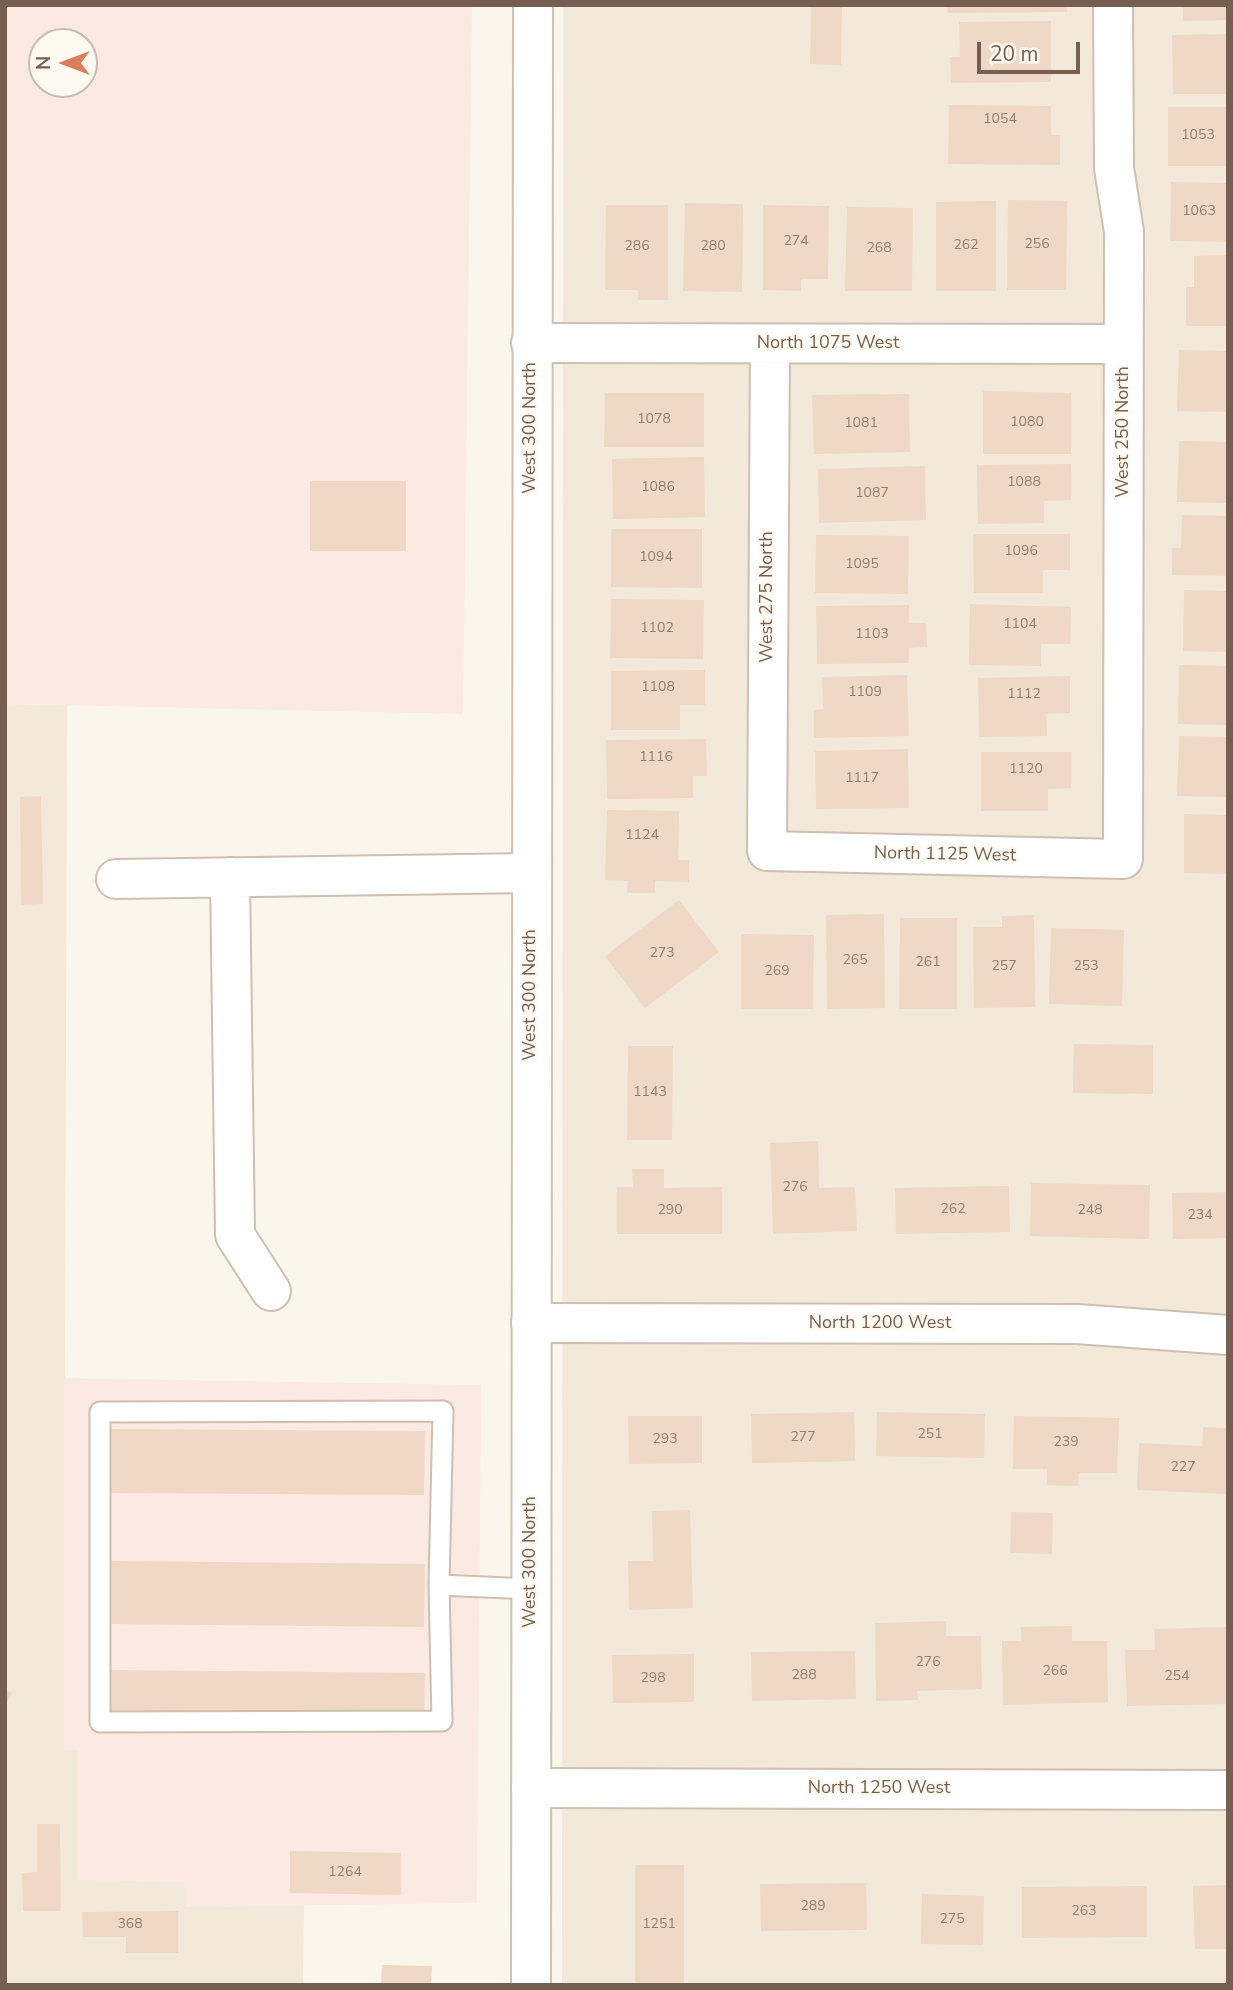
<!DOCTYPE html>
<html>
<head>
<meta charset="utf-8">
<style>
  body { margin:0 }
  #map { position:relative; width:1233px; height:1990px; overflow:hidden; background:#fbf6ec; font-family:"Nunito Sans",sans-serif }
  canvas { display:block }
  .frame { position:absolute; inset:0; border:7px solid #765f50; pointer-events:none }
  .north { position:absolute; left:28px; top:28px; width:70px; height:70px; box-sizing:border-box; background:#fefaf2; border:2px solid #c8bcb1; border-radius:50%; rotate:270deg; font-size:19px; font-weight:700; line-height:28px; text-align:center; color:#765f50 }
  .north::after { content:''; display:block; margin:auto; width:24px; height:32px; background:#db7e5b; clip-path:polygon(50% 0,100% 100%,50% 72%,0 100%) }
  .scale { position:absolute; left:977px; top:42px; width:103px; height:32px; box-sizing:border-box; border:4px solid #765f50; border-top:0; padding-left:9px; font-size:21px; line-height:24px; white-space:nowrap; color:#765f50; -webkit-text-stroke:5px #fefaf2; paint-order:stroke }
</style>
</head>
<body>
<div id="map">
<canvas width="1233" height="1990"></canvas>
<div class="frame"></div>
<div class="north">N</div>
<div class="scale">20 m</div>
</div>
<script>
const g = document.querySelector('canvas').getContext('2d');
g.lineJoin = 'round';
function fillPath(path, color) { g.fillStyle = color; g.fill(path, 'evenodd'); }
function stroke(path, color, width, dash) { g.strokeStyle = color; g.lineWidth = width; g.lineCap = dash ? 'butt' : 'round'; g.setLineDash(dash || []); g.stroke(path); }
function label(font, color, halo, rows, align = 'center') {
  g.font = font + ' "Nunito Sans",sans-serif'; g.lineWidth = 5; g.setLineDash([]); g.textBaseline = 'middle'; g.strokeStyle = halo; g.fillStyle = color; for (const [text, x, y, turn = 0] of rows) {
    g.save(); g.translate(x, y); g.rotate((+turn || 0) * Math.PI / 180); g.textAlign = isNaN(turn) ? turn : align; if (halo) g.strokeText(text, 0, 0); g.fillText(text, 0, 0); g.restore();
  }
}
fillPath(new Path2D(`
  M563,5H1228V1985H562Z
  M5,704L67,705L64,1749L78,1750V1879L184,1882L187,1907L304,1905L303,1985H5Z`), '#f3e9db');
fillPath(new Path2D(`
  M5,5H472L463,714L5,704ZM42,42H84V84H42Z
  M64,1378L481,1385L477,1903L186,1907L184,1882L78,1880V1750H64Z`), '#fbeae1');
fillPath(new Path2D(`
  M811,5H842L841,65L810,64Z
  M947,5H1067V12L948,13Z
  M1183,5H1228V20L1183,21Z
  M1051,21V82L951,83L950,57H960L959,22Z
  M1228,34V94H1173L1172,35Z
  M949,105L1051,106V135H1060V165L948,164Z
  M1168,107H1228V166H1168Z
  M1171,182L1228,183V242L1170,241Z
  M1008,200L1067,201L1066,290H1007Z
  M996,201V291H936V202Z
  M685,203L743,204L742,292L683,291Z
  M606,205H668V300H638V290H605Z
  M763,205L829,206L828,279H801V291L763,290Z
  M847,207L913,208L912,291H845Z
  M1228,255V326H1186V287H1194V256Z
  M1179,350L1228,351V412L1177,411Z
  M983,391L1071,393V454H983Z
  M605,393H704V447H604Z
  M909,394L910,452L814,454L812,395Z
  M1179,441L1228,442V503L1177,502Z
  M704,457L705,517L613,519L612,459Z
  M1071,464V500L1044,501V523L978,524L977,465Z
  M925,466L926,520L819,523L818,469Z
  M310,481H406V551H310Z
  M1182,515L1228,516V576L1172,575V548H1181Z
  M611,529H702V588L611,587Z
  M973,534H1070V570H1043V593H974Z
  M816,535L909,536L908,594L815,593Z
  M1184,590L1228,591V652L1183,651Z
  M611,599L704,600L703,659L610,658Z
  M970,604L1071,607L1070,644H1041V666L969,665Z
  M909,605V623H926L927,647L909,648V663L817,664L816,606Z
  M1179,665L1228,666V725L1178,724Z
  M705,670V705H680V730H611V671Z
  M907,675L909,736L814,738V710L823,709L822,677Z
  M1070,676V713L1046,714L1047,736L979,737L978,678Z
  M1179,736L1228,737V797L1177,796Z
  M706,739L707,776H693V798L607,799L606,740Z
  M908,749L909,808L816,809L815,751Z
  M981,752H1071V788L1048,789V811H981Z
  M41,796L43,904L21,905L20,797Z
  M607,810L679,811L678,860H689V882L655,881V893H627L628,881L605,880Z
  M1184,814L1228,815V874L1184,873Z
  M679,900L719,952L645,1008L605,956Z
  M884,914L885,1008L827,1009L826,915Z
  M1034,915L1035,1007L974,1008L973,927H1002V916Z
  M900,918H957V1009H899Z
  M1051,928L1124,930L1122,1006L1049,1004Z
  M741,934L814,935L813,1009H741Z
  M1074,1044L1153,1045V1094L1073,1093Z
  M628,1046H673L672,1140H627Z
  M818,1141L819,1188L855,1187L857,1231L773,1234L770,1143Z
  M632,1169H664V1188L722,1187V1234H617V1187H633Z
  M1031,1183L1150,1185L1149,1239L1030,1236Z
  M1009,1186L1010,1232L896,1234L895,1188Z
  M1228,1192V1238L1173,1239L1172,1193Z
  M854,1412L855,1461L752,1463L751,1414Z
  M877,1412L985,1414L984,1458L876,1456Z
  M628,1416H702V1463L629,1464Z
  M1014,1416L1119,1418L1117,1473H1079L1078,1486L1047,1485V1469H1013Z
  M1203,1427L1228,1428V1494L1137,1490L1139,1443L1202,1446Z
  M110,1429L425,1431L424,1495L110,1493Z
  M690,1510L693,1608L629,1610L628,1561H653L652,1511Z
  M1011,1512L1053,1513L1052,1554L1010,1553Z
  M111,1561L425,1564L424,1627L110,1624Z
  M946,1621V1636H981L982,1689L917,1691L918,1700L876,1701L875,1623Z
  M1072,1626V1641H1107L1108,1702L1003,1705L1002,1641H1021V1627Z
  M1228,1627V1704L1127,1706L1125,1650H1155L1154,1629Z
  M855,1651L856,1699L752,1701L751,1652Z
  M694,1654V1702L613,1703L612,1655Z
  M110,1670L425,1673L424,1722L110,1719Z
  M5,1690L12,1693L5,1706Z
  M37,1824H60L61,1911H23L22,1873L37,1872Z
  M290,1851L401,1853V1895L290,1893Z
  M635,1865H684V1984H635Z
  M866,1883L867,1930L761,1931L760,1884Z
  M1228,1885V1949H1195L1193,1886Z
  M1147,1886V1937L1022,1938V1887Z
  M922,1894L984,1896L983,1945L921,1944Z
  M178,1911V1953H126V1937H83L82,1912Z
  M382,1965L432,1966L431,1985H381Z`), '#efd8c5');
const service = new Path2D(`
  M439,1585L442,1721L100,1722V1412L443,1411L439,1585L531,1589`);
const minor = new Path2D(`
  M531,343L1124,344
  M770,344L767,851L1123,859L1124,232L1114,168L1113,5
  M230,877L235,1235L271,1291
  M116,879L531,873
  M531,1323L1077,1324L1228,1335
  M531,1788L1228,1790`);
const secondary = new Path2D(`
  M531,1985L533,5`);
stroke(service, '#cdbfb2', 23);
stroke(minor, '#cdbfb2', 42);
stroke(secondary, '#d0c0b0', 42);
stroke(service, '#fff', 19);
stroke(minor, '#fff', 38);
stroke(secondary, '#fff', 38);
label('14px', '#947d6d', null, [
  ["1054",1000,120],
  ["1053",1198,136],
  ["1063",1199,212],
  ["274",796,242],
  ["256",1037,245],
  ["262",966,246],
  ["286",637,247],
  ["280",713,247],
  ["268",879,249],
  ["1078",654,420],
  ["1080",1027,423],
  ["1081",861,424],
  ["1088",1024,483],
  ["1086",658,488],
  ["1087",872,494],
  ["1096",1021,552],
  ["1094",656,558],
  ["1095",862,565],
  ["1104",1020,625],
  ["1102",657,629],
  ["1103",872,635],
  ["1108",658,688],
  ["1109",865,693],
  ["1112",1024,695],
  ["1116",656,758],
  ["1120",1026,770],
  ["1117",862,779],
  ["1124",642,836],
  ["273",662,954],
  ["265",855,961],
  ["261",928,963],
  ["257",1004,967],
  ["253",1086,967],
  ["269",777,972],
  ["1143",650,1093],
  ["276",795,1188],
  ["262",953,1210],
  ["290",670,1211],
  ["248",1090,1211],
  ["234",1200,1216],
  ["251",930,1435],
  ["277",803,1438],
  ["293",665,1440],
  ["239",1066,1443],
  ["227",1183,1468],
  ["276",928,1663],
  ["266",1055,1672],
  ["288",804,1676],
  ["254",1177,1677],
  ["298",653,1679],
  ["1264",345,1873],
  ["289",813,1907],
  ["263",1084,1912],
  ["275",952,1920],
  ["368",130,1925],
  ["1251",659,1925]
]);
label('18px', '#765f50', '#fefaf2', [
  ["North 1075 West",828,344],
  ["West 300 North",531,428,-90],
  ["West 250 North",1124,432,-90],
  ["West 275 North",768,597,-90],
  ["North 1125 West",945,855,1],
  ["West 300 North",531,995,-90],
  ["North 1200 West",880,1324],
  ["West 300 North",531,1562,-90],
  ["North 1250 West",879,1789]
]);
</script>
</body>
</html>
